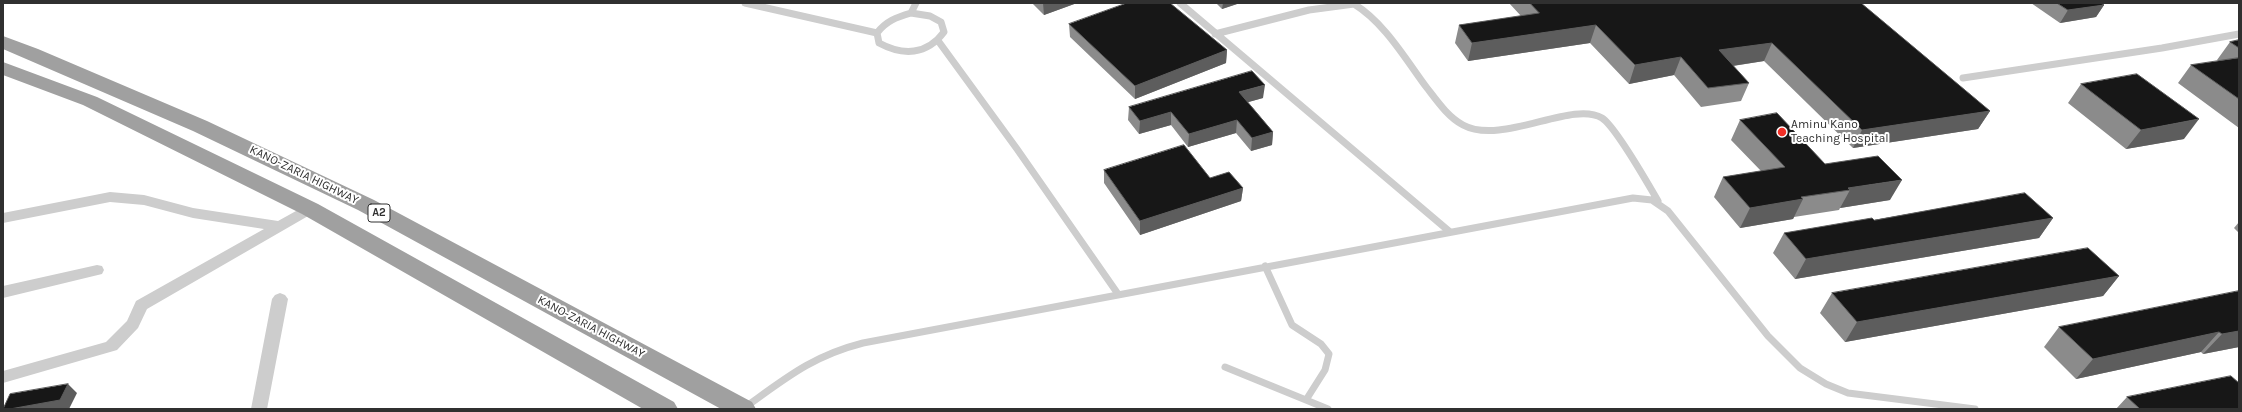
<!DOCTYPE html>
<html>
<head>
<meta charset="utf-8">
<style>
  body { margin:0 }
  #map { position:relative; width:2242px; height:412px; overflow:hidden; background:#fff; font-family:Karla,sans-serif }
  canvas { display:block }
  .frame { position:absolute; inset:0; border:4px solid #303030; pointer-events:none }
</style>
</head>
<body>
<div id="map">
<canvas width="2242" height="412"></canvas>
<div class="frame"></div>
</div>
<script>
const g = document.querySelector('canvas').getContext('2d');
g.lineJoin = 'round';
function stroke(path, color, width, dash) { g.strokeStyle = color; g.lineWidth = width; g.lineCap = dash ? 'butt' : 'round'; g.setLineDash(dash || []); g.stroke(path); }
function fillPath(path, color) { g.fillStyle = color; g.fill(path, 'evenodd'); }
function label(font, color, halo, rows, align = 'center') {
  g.font = font + ' Karla,sans-serif'; g.lineWidth = 4; g.setLineDash([]); g.textBaseline = 'middle'; g.strokeStyle = halo; g.fillStyle = color; for (const [text, x, y, turn = 0] of rows) {
    g.save(); g.translate(x, y); g.rotate((+turn || 0) * Math.PI / 180); g.textAlign = isNaN(turn) ? turn : align; if (halo) g.strokeText(text, 0, 0); g.fillText(text, 0, 0); g.restore();
  }
}
stroke(new Path2D(`
  M745,3L877,33
  M1180,3L1450,232
  M911,13L930,16L941,22L944,32C927,55 903,56 879,43L877,33C886,21 897,17 911,13Z
  M911,13L916,3
  M1215,34L1309,10L1354,4C1385,23 1406,60 1427,88C1437,101 1448,117 1463,125C1502,146 1572,100 1602,118C1616,127 1648,184 1658,201
  M939,42L1017,149L1118,294
  M1963,78L2162,48L2239,34
  M1265,266L1292,325L1321,344L1329,354L1325,370L1306,400L1328,409
  M1225,367L1306,400
  M744,408C786,378 812,356 863,343L1633,198L1652,200L1668,211L1768,336L1800,368L1826,384L1848,393L1975,409`), '#cdcdcd', 7);
fillPath(new Path2D(`
  M110,192L144,195L193,208L278,221L305,206H315L317,209L315,212L147,309L138,328L117,350L3,383V371L106,342L127,321L136,301L264,229L193,218L144,205L110,202L3,223V213Z
  M97,265L102,266L104,270L102,274L3,298V286Z
  M280,293L285,295L288,299L267,409H251L272,299L275,295Z`), '#cdcdcd');
fillPath(new Path2D(`
  M3,36L38,49L207,121L374,200L752,402L756,409H721L358,210L193,131L3,49Z
  M3,62L97,97L318,204L674,402L678,409H643L302,214L83,105L3,75Z`), '#a0a0a0');
fillPath(new Path2D(`
  M1032,3H1077L1044,15Z
  M1216,3H1240L1222,9Z
  M1509,3H1861L1990,111L1978,129L1853,148L1764,61L1733,66L1749,83L1741,101L1701,107L1674,75L1629,84L1590,43L1468,61L1455,43L1459,25L1521,16Z
  M2031,3H2101L2104,5L2096,17L2060,23Z
  M1069,24L1227,50L1226,63L1135,99L1070,37Z
  M2239,40V128L2178,83L2191,65L2219,61L2217,60L2230,42Z
  M2081,84L2184,139L2126,149L2068,103Z
  M1263,98L1248,102L1273,132L1272,145L1251,151L1236,133L1188,147L1171,125L1139,134L1128,120L1129,107Z
  M1740,120L1825,164L1890,200L1840,208L1839,210L1794,217L1793,219L1740,228L1714,197L1723,177L1761,171L1731,140Z
  M1104,170L1210,178L1243,188L1241,201L1140,235L1104,183Z
  M2053,218L2039,238L1795,279L1773,253L1784,233L1874,220Z
  M2239,222V233L2234,228Z
  M2119,276L2103,296L1845,342L1820,313L1832,293Z
  M2239,291V347L2203,354L2201,352L2076,379L2044,347L2059,327Z
  M2127,397L2239,409H2116Z`), '#8b8b8b');
fillPath(new Path2D(`
  M1043,3H1077L1044,15Z
  M1223,3H1240L1222,9Z
  M2104,5L2096,17L2060,23L2068,10Z
  M1596,25L1590,43L1468,61L1472,43Z
  M1772,43L1764,61L1712,69L1719,50Z
  M1227,50L1226,63L1135,99V86Z
  M1681,57L1674,75L1629,84L1635,65Z
  M1265,85L1263,98L1238,105L1239,92Z
  M1990,111L1978,129L1853,148L1862,130Z
  M1171,112V125L1139,134L1140,121Z
  M2199,119L2184,139L2126,149L2141,130Z
  M1237,120L1236,133L1188,147L1189,134Z
  M1273,132L1272,145L1251,151L1252,138Z
  M1902,180L1890,200L1840,208L1850,190L1848,188Z
  M1243,188L1241,201L1140,235V221Z
  M1803,199L1793,219L1740,228L1750,208Z
  M2053,218L2039,238L1795,279L1806,259Z
  M2119,276L2103,296L1845,342L1857,322Z
  M2239,331V347L2203,354L2222,334Z
  M2219,332L2201,352L2076,379L2093,359Z
  M68,384L77,393L69,409H10Z`), '#5d5d5d');
const building = new Path2D(`
  M1127,3H1170L1227,50L1135,86L1069,24Z
  M1530,3H1861L1990,111L1862,130L1772,43L1719,50L1749,83L1708,88L1681,57L1635,65L1596,25L1472,43L1459,25L1539,13Z
  M2057,3H2101L2104,5L2068,10Z
  M2239,40V48L2230,42Z
  M2239,58V99L2191,65Z
  M1252,71L1265,85L1239,92L1273,132L1252,138L1237,120L1189,134L1171,112L1140,121L1129,107Z
  M2137,74L2199,119L2141,130L2081,84Z
  M1777,113L1825,164L1878,156L1902,180L1848,188L1850,190L1801,197L1803,199L1750,208L1723,177L1785,167L1740,120Z
  M1184,145L1210,178L1229,172L1243,188L1140,221L1104,170Z
  M2025,193L2053,218L1806,259L1784,233L1872,218L1874,220Z
  M2088,248L2119,276L1857,322L1832,293Z
  M2239,291V331L2222,334L2219,332L2093,359L2059,327Z
  M2231,376L2239,383V409H2140L2127,397Z
  M68,384L60,400L10,409H3L10,394Z`);
fillPath(building, '#171717');
stroke(building, '#5d5d5d', 1);
for (const [x, y, r, color] of [
  [1782,132,5,"#f23027"]
]) { const dot = new Path2D(); dot.arc(x, y, r, 0, 2 * Math.PI); g.fillStyle = color; g.fill(dot); stroke(dot, '#fff', 1.5); }
for (const [x, y, w] of [
  [379,213,22]
]) { const box = new Path2D(); box.roundRect(x - w / 2, y - 9, w, 18, 3); g.fillStyle = '#fff'; g.fill(box); stroke(box, '#303030', 1); }
label('bold 11px', '#303030', null, [
  ["A2",379,213]
]);
label('12px', '#303030', '#fff', [
  ["Aminu Kano",1791,125],
  ["Teaching Hospital",1791,139]
], 'left');
label('12px', '#303030', '#fff', [
  ["KANO-ZARIA HIGHWAY",304,175,26],
  ["KANO-ZARIA HIGHWAY",591,327,28]
]);
</script>
</body>
</html>
